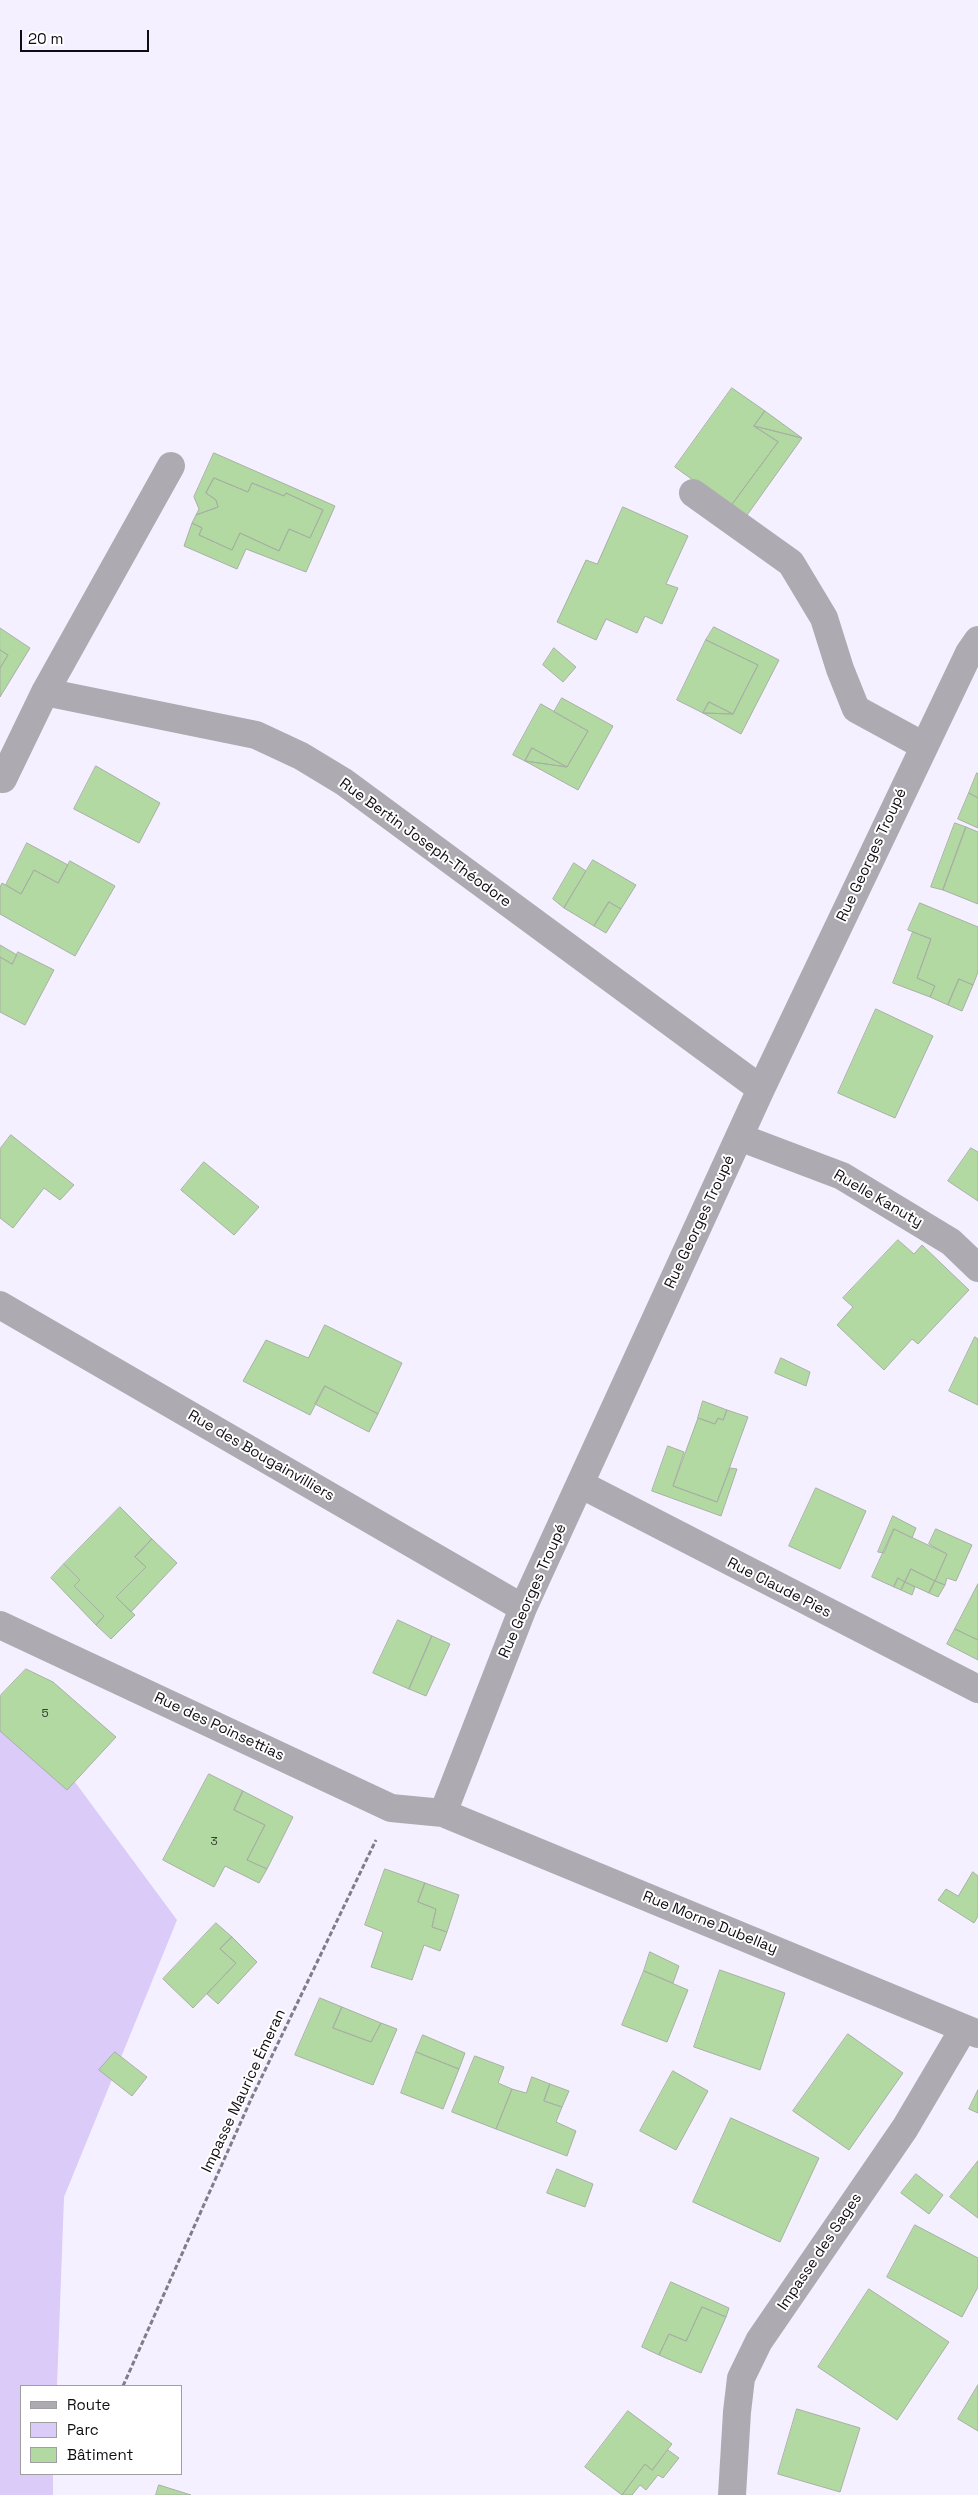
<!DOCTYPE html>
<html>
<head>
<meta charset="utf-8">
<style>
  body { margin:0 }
  #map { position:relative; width:978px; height:2495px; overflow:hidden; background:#f5f0ff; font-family:"Space Grotesk",sans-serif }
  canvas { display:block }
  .legend { position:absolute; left:20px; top:2385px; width:162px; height:90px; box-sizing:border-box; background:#fff; border:1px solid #9f9ea0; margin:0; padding:6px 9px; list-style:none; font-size:15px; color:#0f0d12 }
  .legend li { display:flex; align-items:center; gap:10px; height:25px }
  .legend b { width:25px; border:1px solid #9f9ea0 }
  .scale { position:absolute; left:20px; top:30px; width:129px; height:22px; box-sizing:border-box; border:2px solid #0f0d12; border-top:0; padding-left:6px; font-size:15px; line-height:18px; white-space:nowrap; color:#0f0d12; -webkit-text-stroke:4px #fff; paint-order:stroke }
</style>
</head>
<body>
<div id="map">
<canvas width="978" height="2495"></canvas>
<ul class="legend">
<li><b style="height:6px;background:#adabb1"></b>Route</li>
<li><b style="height:14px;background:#dacbf9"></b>Parc</li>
<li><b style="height:14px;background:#b3d9a2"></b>Bâtiment</li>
</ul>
<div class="scale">20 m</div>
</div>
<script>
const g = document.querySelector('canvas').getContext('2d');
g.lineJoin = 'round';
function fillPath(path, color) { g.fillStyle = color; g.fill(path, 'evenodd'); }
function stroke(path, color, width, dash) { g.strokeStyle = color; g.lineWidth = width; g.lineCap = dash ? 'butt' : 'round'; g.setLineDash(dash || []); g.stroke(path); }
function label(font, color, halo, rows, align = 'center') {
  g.font = font + ' "Space Grotesk",sans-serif'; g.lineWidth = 4; g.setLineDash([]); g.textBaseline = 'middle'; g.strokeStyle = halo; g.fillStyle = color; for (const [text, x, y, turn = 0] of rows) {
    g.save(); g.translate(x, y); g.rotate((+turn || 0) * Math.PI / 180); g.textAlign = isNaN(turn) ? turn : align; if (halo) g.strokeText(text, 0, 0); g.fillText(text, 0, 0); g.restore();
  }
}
fillPath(new Path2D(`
  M0,1711L32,1724L177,1920L64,2197L57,2386H21V2474H53V2495H0Z`), '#dacbf9');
const building = new Path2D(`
  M732,388L765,411L754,426L778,442L730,507L675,467Z
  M765,411L802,438L754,426Z
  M754,426L802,438L745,518L730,507L778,442Z
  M214,453L335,506L306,572L246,549L237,569L184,546L192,523L202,528L199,535L232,550L240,533L279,551L289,529L310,538L323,510L286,493L284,496L252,483L248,492L214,478L206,493L216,500L218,507L196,515L199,509L194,497Z
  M214,478L248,492L252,483L284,496L286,493L323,510L310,538L289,529L279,551L240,533L232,550L199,535L202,528L192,523L196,515L218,507L216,500L206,493Z
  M623,507L688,536L666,584L678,588L662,624L645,616L637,633L606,619L596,640L557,622L586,560L597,564Z
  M714,627L779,660L741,734L703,713L733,714L758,665L706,640Z
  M0,628L30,648L0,697V668L8,655L0,650Z
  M706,640L758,665L733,714L709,702L703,713L677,700Z
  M554,648L576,667L563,682L543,665Z
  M0,650L8,655L0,668Z
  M562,698L613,726L578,790L525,761L567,767L588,731L554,712Z
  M709,702L733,714L703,713Z
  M541,704L588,731L567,767L532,748L525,761L513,755Z
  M532,748L567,767L525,761Z
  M96,766L160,803L139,843L74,809Z
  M977,773L978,774V798L969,793Z
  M969,793L978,798V828L958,819Z
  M955,823L966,827L943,890L931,887Z
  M966,827L978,832V904L943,890Z
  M27,843L68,865L58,883L34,870L21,894L6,885Z
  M593,860L636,885L621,909L609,902L594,926L564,908Z
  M70,861L115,886L75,956L0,914V887L2,883L21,894L34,870L58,883Z
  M574,863L586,871L564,908L553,899Z
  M609,902L621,909L606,933L594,926Z
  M920,903L978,927V972L973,985L959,979L948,1005L930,997L935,986L917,978L931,939L908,930Z
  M913,932L931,939L917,978L935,986L930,997L893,983Z
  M0,945L17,955L12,964L0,957Z
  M18,952L54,970L25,1025L0,1012V957L12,964Z
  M959,979L973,985L962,1011L948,1005Z
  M876,1009L933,1036L895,1118L838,1093Z
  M11,1135L74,1185L60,1200L44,1188L13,1228L0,1218V1149Z
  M971,1148L978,1152V1201L948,1181Z
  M204,1162L259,1207L234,1235L181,1190Z
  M898,1240L914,1254L922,1245L969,1290L918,1344L912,1339L884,1370L837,1325L853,1307L843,1298Z
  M325,1325L402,1363L378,1414L325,1386L310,1415L243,1381L266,1340L308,1358Z
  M975,1337L978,1339V1405L949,1391Z
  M781,1358L810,1372L806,1386L775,1373Z
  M325,1386L378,1414L369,1432L315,1404Z
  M703,1401L727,1410L723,1420L718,1418L715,1424L698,1418Z
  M727,1410L748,1417L717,1502L673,1486L698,1418L715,1424L718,1418L723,1420Z
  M668,1446L684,1452L673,1486L717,1502L730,1468L737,1469L721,1516L652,1491Z
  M816,1488L866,1511L840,1569L789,1546Z
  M120,1507L152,1539L135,1557L146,1567L116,1597L135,1615L111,1639L96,1625L104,1616L74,1586L80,1580L64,1564Z
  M893,1516L916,1528L912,1538L894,1529L884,1553L878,1552Z
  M894,1529L947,1554L935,1581L911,1569L905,1582L898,1578L894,1587L872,1577Z
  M936,1529L972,1545L956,1581L947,1578L945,1585L935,1581L947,1554L929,1544Z
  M152,1539L177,1563L131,1612L116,1597L146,1567L135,1557Z
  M64,1564L80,1580L74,1586L104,1616L96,1625L51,1578Z
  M911,1569L935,1581L929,1593L905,1582Z
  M898,1578L905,1582L901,1590L894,1587Z
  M935,1581L945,1585L938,1597L929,1593Z
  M905,1582L915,1587L912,1595L901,1590Z
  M978,1584V1640L955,1629Z
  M398,1620L432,1636L409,1689L373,1673Z
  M955,1629L978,1640V1660L947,1644Z
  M432,1636L450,1644L426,1696L409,1689Z
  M26,1669L53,1682L116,1737L67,1790L0,1731V1696Z
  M209,1774L243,1791L234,1810L265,1825L247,1860L267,1869L259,1883L225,1866L214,1887L163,1860Z
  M243,1791L293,1817L267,1869L247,1860L265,1825L234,1810Z
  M385,1869L425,1883L418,1902L436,1909L432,1927L447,1932L440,1951L424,1945L412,1980L371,1967L383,1932L365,1925Z
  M973,1872L978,1876V1916L974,1923L938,1900L946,1889L958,1896Z
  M425,1883L459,1895L447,1932L432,1927L436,1909L418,1902Z
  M216,1923L232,1937L220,1949L236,1963L193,2008L163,1979Z
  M232,1937L257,1962L218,2004L207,1994L236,1963L220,1949Z
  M650,1952L679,1966L673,1983L644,1971Z
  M720,1970L785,1993L760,2070L694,2047Z
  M644,1971L688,1990L667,2042L622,2025Z
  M320,1998L342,2007L333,2028L371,2042L381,2023L397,2029L373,2085L295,2055Z
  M342,2007L381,2023L371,2042L333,2028Z
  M848,2034L903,2073L849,2150L793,2111Z
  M423,2035L465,2053L459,2069L416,2052Z
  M115,2052L147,2077L132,2096L99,2070Z
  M416,2052L459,2069L443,2109L401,2093Z
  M475,2056L504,2067L498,2083L512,2089L496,2129L452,2112Z
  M673,2071L708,2091L676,2150L640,2131Z
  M532,2077L550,2084L544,2101L562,2107L556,2122L576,2131L567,2156L496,2129L512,2089L526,2093Z
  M550,2084L569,2091L562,2107L544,2101Z
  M978,2090V2113L969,2109Z
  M731,2118L819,2158L780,2242L693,2202Z
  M978,2161V2218L950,2197Z
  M557,2169L593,2184L585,2207L547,2193Z
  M916,2174L943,2195L929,2214L901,2193Z
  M915,2225L978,2258V2287L962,2317L887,2277Z
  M671,2282L729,2308L726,2317L702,2307L686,2341L669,2334L659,2355L642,2347Z
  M869,2289L949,2342L897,2420L818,2367Z
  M702,2307L726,2317L701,2373L659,2355L669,2334L686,2341Z
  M978,2385V2431L958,2419Z
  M797,2409L860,2428L840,2492L778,2474Z
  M628,2411L672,2444L652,2470L645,2464L622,2495L585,2467Z
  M668,2450L679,2458L663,2478L658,2475L646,2490L640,2485L632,2495H622L645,2464L652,2470Z
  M159,2485L191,2495H156Z`);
fillPath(building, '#b3d9a2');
stroke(building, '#a7b0a4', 1);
stroke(new Path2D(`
  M123,2386L252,2097L376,1840`), '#817d87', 3, [5, 2.5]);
stroke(new Path2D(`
  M693,493L791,563L824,618L840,669L856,709L924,746
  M45,692L256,735L301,756L344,782L761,1089
  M3,779L45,692L171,466
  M739,1137L842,1176L951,1242L978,1268
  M0,1305L523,1608
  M580,1484L978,1689
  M0,1625L391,1808L443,1813L978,2034
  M443,1813L523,1608L761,1089L969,653L978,640
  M732,2495L737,2412L741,2378L759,2341L905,2128L964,2028`), '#adabb1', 28);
label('12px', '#384036', null, [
  ["5",45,1714],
  ["3",214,1842]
]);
label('15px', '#0f0d12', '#fff', [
  ["Rue Bertin Joseph-Théodore",425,843,36],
  ["Rue Georges Troupé",872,855,-65],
  ["Ruelle Kanuty",878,1199,30],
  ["Rue Georges Troupé",700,1222,-65],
  ["Rue des Bougainvilliers",261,1456,30],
  ["Rue Claude Pies",779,1588,27],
  ["Rue Georges Troupé",533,1591,-66],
  ["Rue des Poinsettias",219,1727,25],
  ["Rue Morne Dubellay",710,1923,22],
  ["Impasse Maurice Émeran",244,2091,-65],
  ["Impasse des Sages",820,2252,-56]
]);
</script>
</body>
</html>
